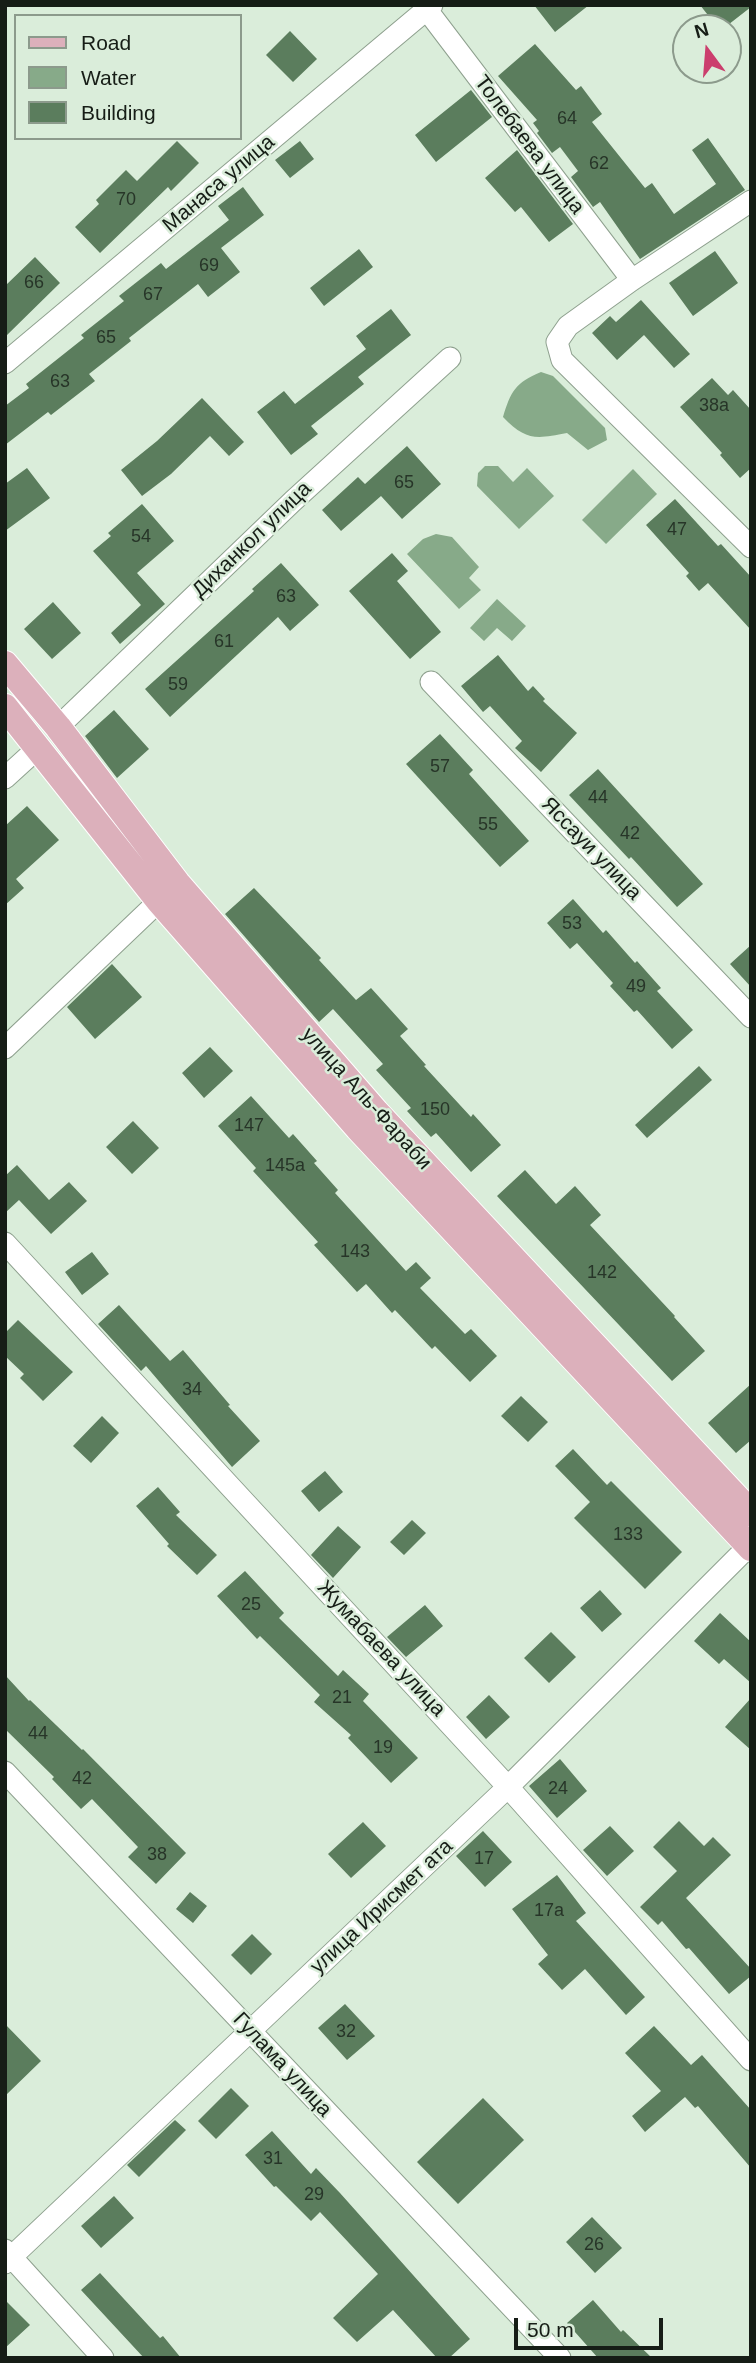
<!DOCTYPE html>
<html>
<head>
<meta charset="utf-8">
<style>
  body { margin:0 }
  #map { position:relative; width:756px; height:2363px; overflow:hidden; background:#daedda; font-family:Helvetica,sans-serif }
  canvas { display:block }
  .frame { position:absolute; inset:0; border:7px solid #161d16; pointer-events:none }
  .legend { position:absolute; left:14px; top:14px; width:228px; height:126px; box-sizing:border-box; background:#daedda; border:2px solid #8c9a8c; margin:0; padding:9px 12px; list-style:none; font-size:21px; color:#161d16 }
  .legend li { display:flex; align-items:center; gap:14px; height:35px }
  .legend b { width:35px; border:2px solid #8c9a8c }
  .north { position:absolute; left:672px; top:14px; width:70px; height:70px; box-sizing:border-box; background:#daedda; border:2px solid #8c9a8c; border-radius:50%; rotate:344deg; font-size:19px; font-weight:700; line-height:28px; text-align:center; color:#161d16 }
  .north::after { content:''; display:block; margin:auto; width:24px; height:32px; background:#cb3e6d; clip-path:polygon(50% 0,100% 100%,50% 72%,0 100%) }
  .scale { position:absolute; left:514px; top:2318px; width:149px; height:32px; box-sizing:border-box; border:4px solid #161d16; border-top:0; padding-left:9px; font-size:21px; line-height:24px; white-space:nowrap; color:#161d16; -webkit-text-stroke:5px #daedda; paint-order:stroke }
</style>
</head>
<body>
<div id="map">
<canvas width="756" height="2363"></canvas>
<div class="frame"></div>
<ul class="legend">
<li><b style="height:9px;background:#dcb0bb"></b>Road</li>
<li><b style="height:19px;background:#87aa89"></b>Water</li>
<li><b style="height:19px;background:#5b7d5d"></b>Building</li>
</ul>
<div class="north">N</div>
<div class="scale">50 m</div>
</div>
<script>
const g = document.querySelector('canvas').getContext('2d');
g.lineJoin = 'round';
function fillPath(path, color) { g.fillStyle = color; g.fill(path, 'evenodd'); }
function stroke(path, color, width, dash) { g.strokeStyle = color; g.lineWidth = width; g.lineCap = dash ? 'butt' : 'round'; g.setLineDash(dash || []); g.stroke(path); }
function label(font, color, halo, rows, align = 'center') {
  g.font = font + ' Helvetica,sans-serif'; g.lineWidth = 5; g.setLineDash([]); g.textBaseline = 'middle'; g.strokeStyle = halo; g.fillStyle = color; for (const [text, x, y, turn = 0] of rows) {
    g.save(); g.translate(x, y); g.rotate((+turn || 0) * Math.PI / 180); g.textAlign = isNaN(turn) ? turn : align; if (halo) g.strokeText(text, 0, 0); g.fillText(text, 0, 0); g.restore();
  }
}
fillPath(new Path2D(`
  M541,372L553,376L605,428L607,440L588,450L567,433C536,439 526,441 503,417C511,391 515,383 541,372Z
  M485,466H498L513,482L527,468L554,496L519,529L477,486L478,473Z
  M633,469L657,494L606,544L582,520Z
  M436,534L452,537L479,567L469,578L481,590L459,609L407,554L423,539Z
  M497,599L526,626L512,641L497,628L484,641L470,628Z`), '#87aa89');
fillPath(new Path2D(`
  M534,5H589L555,32Z
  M700,5H751V7L724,28H718Z
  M290,31L317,59L293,82L266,55Z
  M535,44L576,90L581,86L602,114L592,122L645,188L652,183L674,214L716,184L692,150L708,138L745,190L640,259L600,202L593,207L571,177L578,171L560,147L552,153L537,133L539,131L533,123L537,120L498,76Z
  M471,90L492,117L436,162L415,135Z
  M177,141L199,163L171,191L168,187L100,253L75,227L99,204L96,200L126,170L137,181Z
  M300,141L314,159L290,178L275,160Z
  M517,150L573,224L549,242L521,207L515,212L485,178Z
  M243,187L264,215L221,248L240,272L208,297L198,284L129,338L131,341L89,374L95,381L51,415L48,412L5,445V406L29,388L26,384L84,338L81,335L124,301L119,296L161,263L166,269L229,220L218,206Z
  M359,249L373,267L324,306L310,288Z
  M715,251L738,283L693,316L669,283Z
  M35,257L60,283L5,337V286Z
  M641,300L690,354L674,368L644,335L617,360L592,333L610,316L616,322Z
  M391,309L411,335L358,377L364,384L311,426L318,434L291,455L257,412L284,391L295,404L366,349L356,336Z
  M712,378L728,395L733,390L751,410V468L740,478L720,455L722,453L680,407Z
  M202,398L244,442L229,456L210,436L171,474L142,496L121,470L157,441Z
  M407,446L441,484L402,519L381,496L341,531L322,510L358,477L365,484Z
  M27,468L50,498L5,531V484Z
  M675,499L718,546L721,544L751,577V630L708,583L699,591L686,576L689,573L646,525Z
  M142,504L174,541L137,573L165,604L120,644L111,633L141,605L93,551L111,536L108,533Z
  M392,553L408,571L397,581L441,632L410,659L349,591Z
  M281,563L319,605L290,631L278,617L170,717L145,689L254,591L252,589Z
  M53,602L81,633L52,659L24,629Z
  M498,655L528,691L533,686L545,699L543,701L577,733L541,772L515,748L522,741L490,706L483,712L461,686Z
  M114,710L149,749L117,778L85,736Z
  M440,734L473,770L469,774L529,841L500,867L406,764Z
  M598,769L703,884L677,907L631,857L629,859L569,795Z
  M27,806L59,840L16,879L24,888L5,905V826Z
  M254,888L321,958L319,960L356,1000L371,988L408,1029L400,1036L426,1065L424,1066L471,1117L473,1114L501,1145L471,1172L436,1133L431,1137L407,1111L411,1108L376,1070L383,1064L333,1009L319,1022L225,914Z
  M573,899L603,933L606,930L635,963L637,961L661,988L657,991L693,1030L672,1049L637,1010L634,1012L610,986L613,983L577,943L570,949L547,923Z
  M751,945V987L730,964Z
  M112,964L142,997L95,1039L67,1007Z
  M210,1047L233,1071L204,1098L182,1073Z
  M699,1066L712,1080L647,1138L635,1125Z
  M251,1096L289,1138L293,1134L317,1161L314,1163L338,1190L335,1193L406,1271L416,1262L431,1278L420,1288L465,1334L471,1329L497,1356L470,1382L435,1346L432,1349L395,1310L392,1313L366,1284L357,1292L314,1245L318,1242L253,1171L256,1168L218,1126Z
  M133,1121L159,1148L132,1174L106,1147Z
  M17,1165L49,1200L69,1182L87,1201L51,1234L19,1200L5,1213V1176Z
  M525,1170L556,1204L575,1186L601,1215L590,1225L675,1316L674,1317L705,1351L672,1381L497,1196Z
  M92,1252L109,1274L82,1295L65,1272Z
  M119,1305L170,1361L183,1350L230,1405L228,1406L260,1441L232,1467L146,1366L141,1371L98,1324Z
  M18,1320L73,1372L43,1401L20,1378L24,1374L5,1356V1333Z
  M751,1384V1440L736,1453L708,1423Z
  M521,1396L548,1422L528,1442L501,1416Z
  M102,1416L119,1433L91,1463L73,1446Z
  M573,1449L607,1485L611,1481L682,1552L645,1589L574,1518L590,1502L555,1466Z
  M325,1471L343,1492L319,1512L301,1491Z
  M158,1487L180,1512L176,1515L217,1555L197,1575L167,1546L169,1544L136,1506Z
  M412,1520L426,1533L404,1555L390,1542Z
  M338,1526L361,1547L333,1578L311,1555Z
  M245,1571L284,1613L279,1618L338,1676L343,1670L369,1694L363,1701L418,1758L391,1783L348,1738L351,1735L314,1702L320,1695L260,1636L257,1639L217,1596Z
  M600,1590L622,1614L602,1632L580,1608Z
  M425,1605L443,1626L406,1657L387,1637Z
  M720,1613L751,1642V1683L724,1659L719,1664L694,1641Z
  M551,1632L576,1657L549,1683L524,1658Z
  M5,1675L29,1701L30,1700L82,1750L83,1749L186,1853L156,1884L128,1857L138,1847L92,1799L81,1809L52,1779L54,1777L5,1729Z
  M489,1695L510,1717L486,1739L466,1717Z
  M751,1698V1750L725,1727Z
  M560,1759L587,1791L557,1818L529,1786Z
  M679,1821L704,1846L713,1837L731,1855L686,1898L751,1969V1976L729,1994L689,1948L686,1949L662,1921L658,1925L640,1907L677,1871L653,1847Z
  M363,1822L386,1846L351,1878L328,1854Z
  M610,1826L634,1851L607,1876L583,1850Z
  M483,1831L512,1862L485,1887L456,1856Z
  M557,1875L586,1913L576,1921L645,1997L626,2015L585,1969L562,1990L538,1964L548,1955L512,1909Z
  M190,1892L207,1906L193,1923L176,1909Z
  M252,1934L272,1954L251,1975L231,1955Z
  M345,2004L375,2036L347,2060L318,2028Z
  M5,2024L41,2061L5,2096Z
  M654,2026L691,2065L702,2055L751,2110V2168L698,2106L695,2108L685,2097L645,2132L632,2116L661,2091L625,2053Z
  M231,2088L249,2106L216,2139L198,2121Z
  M483,2098L524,2140L458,2204L417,2162Z
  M175,2120L186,2130L139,2177L127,2165Z
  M272,2131L311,2174L316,2168L340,2193L470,2339L449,2358H437L393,2310L357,2342L333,2318L378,2274L320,2212L311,2221L276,2186L274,2187L245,2155Z
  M114,2196L134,2218L101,2248L81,2226Z
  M592,2217L622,2248L595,2273L566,2242Z
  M100,2273L160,2338L163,2336L181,2358H144L81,2290Z
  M5,2300L30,2325L5,2348Z
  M593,2300L621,2332L623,2330L652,2358H598L567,2323Z`), '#5b7d5d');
const minor = new Path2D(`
  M427,10L632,280
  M751,201L632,280L568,326L557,342L562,360L751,547
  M5,363L432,5
  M431,682L751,1017
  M58,727L293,501L450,358
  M5,778L39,747
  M5,1048L159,901
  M5,1243L508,1787L751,2060
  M5,1772L560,2358
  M5,2250L103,2358
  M5,2263L508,1787L751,1544`);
const major = new Path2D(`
  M5,664L58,727L177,883L376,1112L751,1513
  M5,707L159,901L358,1128L751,1548`);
stroke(minor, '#8ea08e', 23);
stroke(major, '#fff', 28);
stroke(minor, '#fff', 21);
stroke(major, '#dcb0bb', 26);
label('18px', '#273528', null, [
  ["64",567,119],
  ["62",599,164],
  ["70",126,200],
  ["69",209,266],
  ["66",34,283],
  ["67",153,295],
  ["65",106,338],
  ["63",60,382],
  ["38а",714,406],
  ["65",404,483],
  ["47",677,530],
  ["54",141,537],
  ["63",286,597],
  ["61",224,642],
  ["59",178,685],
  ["57",440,767],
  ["44",598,798],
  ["55",488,825],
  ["42",630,834],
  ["53",572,924],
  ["49",636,987],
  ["150",435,1110],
  ["147",249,1126],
  ["145а",285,1166],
  ["143",355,1252],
  ["142",602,1273],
  ["34",192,1390],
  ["133",628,1535],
  ["25",251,1605],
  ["21",342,1698],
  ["44",38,1734],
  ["19",383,1748],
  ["42",82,1779],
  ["24",558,1789],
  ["38",157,1855],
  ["17",484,1859],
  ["17а",549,1911],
  ["32",346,2032],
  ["31",273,2159],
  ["29",314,2195],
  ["26",594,2245]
]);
label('21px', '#161d16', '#daedda', [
  ["Толебаева улица",529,145,53],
  ["Манаса улица",219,184,-40],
  ["Диханкол улица",252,540,-44],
  ["Яссауи улица",591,849,46],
  ["улица Аль-Фараби",366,1099,48],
  ["Жумабаева улица",381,1649,47],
  ["улица Ирисмет ата",382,1907,-43],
  ["Гулама улица",282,2065,47]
]);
</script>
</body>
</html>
